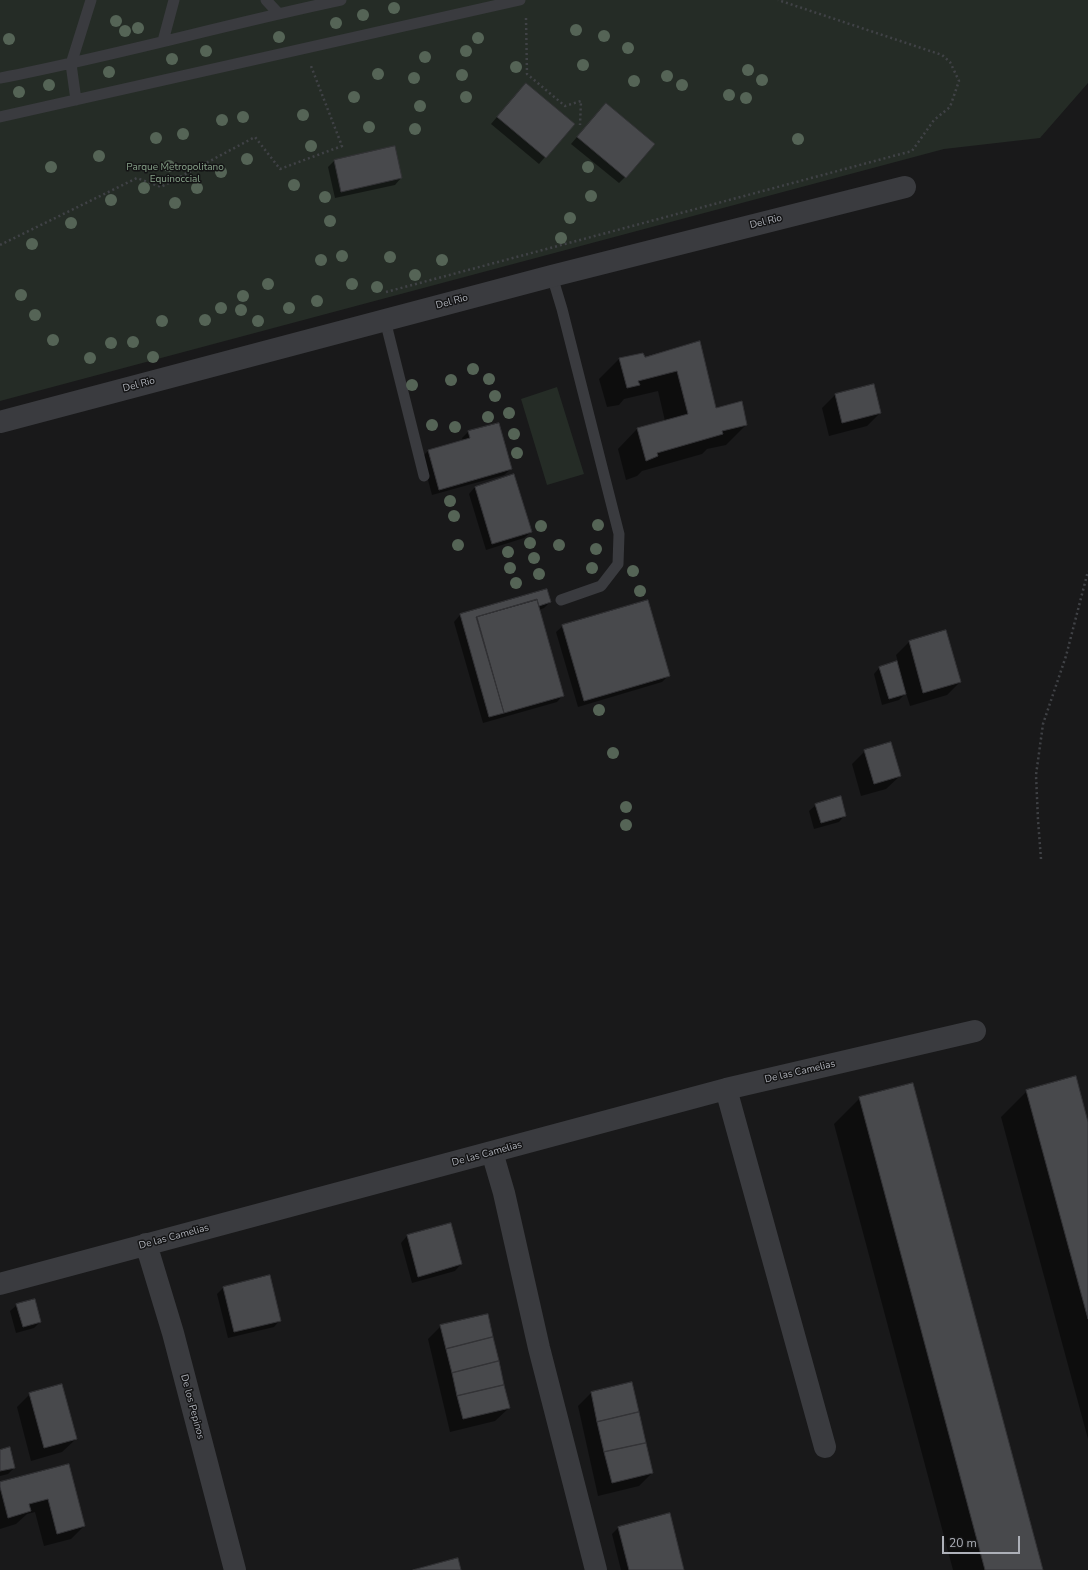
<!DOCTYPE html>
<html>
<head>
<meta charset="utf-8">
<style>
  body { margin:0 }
  #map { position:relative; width:1088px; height:1570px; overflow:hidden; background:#19191a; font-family:"Nunito Sans",sans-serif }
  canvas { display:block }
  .scale { position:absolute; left:942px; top:1536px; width:78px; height:18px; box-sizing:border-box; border:2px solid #adb0b8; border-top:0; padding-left:5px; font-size:12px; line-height:14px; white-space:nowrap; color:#adb0b8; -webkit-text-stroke:3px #141415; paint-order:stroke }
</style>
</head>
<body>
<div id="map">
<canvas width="1088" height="1570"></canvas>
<div class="scale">20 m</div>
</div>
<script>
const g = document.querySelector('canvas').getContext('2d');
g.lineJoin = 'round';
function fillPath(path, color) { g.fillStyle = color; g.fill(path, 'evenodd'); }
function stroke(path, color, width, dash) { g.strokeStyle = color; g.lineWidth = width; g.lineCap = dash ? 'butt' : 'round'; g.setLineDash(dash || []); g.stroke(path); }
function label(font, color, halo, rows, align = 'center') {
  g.font = font + ' "Nunito Sans",sans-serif'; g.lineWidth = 3; g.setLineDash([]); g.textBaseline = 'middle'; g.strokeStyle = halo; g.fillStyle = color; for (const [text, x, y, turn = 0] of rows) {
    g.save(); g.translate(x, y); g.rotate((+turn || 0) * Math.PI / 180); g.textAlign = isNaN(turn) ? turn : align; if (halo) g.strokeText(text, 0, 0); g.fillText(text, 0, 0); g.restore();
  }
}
fillPath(new Path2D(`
  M0,0H1088V83L1040,138L944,149L0,401Z
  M557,387L584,474L547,485L521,399Z`), '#252c26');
fillPath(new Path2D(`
  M519,91L573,124L539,164L491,124Z
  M600,110L625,177L619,183L571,144Z
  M335,160L401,178L395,185L335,198L328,167Z
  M699,342L716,409L746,425L726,445L707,449L702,454L642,471L637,476L626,480L618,449L637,429L665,421L658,391L624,399L619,405L607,407L599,379L619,359L643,354L645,358Z
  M873,385L880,413L867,426L829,436L822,408L835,395Z
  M498,424L511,469L504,475L432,495L422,457L428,451L463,441L462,438L468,432Z
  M475,487L531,532L524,538L486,550L469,494Z
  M547,590L550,602L544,608L539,610L563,695L557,702L483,723L454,622L460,615Z
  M563,626L668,676L662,682L578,707L556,632Z
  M946,631L960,682L947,695L910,706L906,693L899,700L882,705L874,674L880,667L898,662L896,655L909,642Z
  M865,751L900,776L886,789L861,796L852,764Z
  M816,805L845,815L839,822L814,829L809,811Z
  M1027,1091L1088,1126V1439L1001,1117Z
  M860,1098L1042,1570H953L834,1124Z
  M451,1224L461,1264L455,1271L412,1283L401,1243L407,1236Z
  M224,1287L280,1320L274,1327L228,1338L217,1294Z
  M17,1305L40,1322L34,1328L16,1333L10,1311Z
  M441,1326L509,1408L495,1421L450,1432L428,1339Z
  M632,1383L652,1473L639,1486L598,1496L578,1406L591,1393Z
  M30,1394L76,1439L62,1452L31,1461L17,1407Z
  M0,1451L14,1468L8,1474L0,1476Z
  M68,1465L84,1526L71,1539L44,1546L35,1512L27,1514L16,1524L0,1529V1483Z
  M618,1528L683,1570H621L612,1534Z`), '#0007');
const building = new Path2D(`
  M526,83L575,124L546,158L497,117Z
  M606,103L655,144L626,178L577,137Z
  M395,146L402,178L341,192L334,160Z
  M700,341L716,408L742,401L747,425L722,431L723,434L657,453L658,456L646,461L637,428L688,414L677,371L638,381L640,385L627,388L619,358L643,353L645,357Z
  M874,384L881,413L842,423L835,394Z
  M499,423L512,469L439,490L428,450L470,438L468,431Z
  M514,474L532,532L492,544L475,487Z
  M547,589L551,602L539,606L537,599L476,617L504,713L489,717L460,614Z
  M537,600L564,696L504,713L477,617Z
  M648,600L670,676L584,701L562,625Z
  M946,630L961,682L923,693L909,641Z
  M897,661L906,694L889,699L879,667Z
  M891,742L901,776L874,784L864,750Z
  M841,796L846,816L821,823L815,804Z
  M1076,1076L1088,1122V1319L1026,1090Z
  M913,1083L1043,1570H985L859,1097Z
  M451,1223L462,1264L418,1277L407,1235Z
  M270,1275L281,1321L234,1332L223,1287Z
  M35,1299L41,1322L23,1327L16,1304Z
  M488,1314L493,1337L446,1349L440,1325Z
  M493,1337L499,1361L452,1373L446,1349Z
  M499,1361L504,1385L457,1396L452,1373Z
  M632,1382L639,1412L597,1422L591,1392Z
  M62,1384L77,1439L44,1448L29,1393Z
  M504,1385L510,1408L463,1419L457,1396Z
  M639,1412L646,1443L604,1452L597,1422Z
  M646,1443L653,1473L612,1483L604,1452Z
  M10,1447L15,1468L0,1471V1450Z
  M69,1464L85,1526L57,1534L48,1499L29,1504L31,1511L8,1518L0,1487V1482Z
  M670,1513L684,1570H629L618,1527Z
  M458,1558L461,1570H413Z`);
fillPath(building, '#48494c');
stroke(building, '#333336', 1);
stroke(new Path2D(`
  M526,18L527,74L565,106L581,101L580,125
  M0,245L137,178L161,187L255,137L280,169L342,146L311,66
  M386,292L912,151L934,120L950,107L959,81L950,62L942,55L778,0
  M1041,859L1038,820L1036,775L1043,724L1066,656L1088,571`), '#404246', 2.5, [2, 3]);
stroke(new Path2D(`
  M266,0L278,13
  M163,41L174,0
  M0,78C114,56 227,24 341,0
  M76,100L71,64L91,0
  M0,117L520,0
  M552,276L562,309L619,534L618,564L601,586L561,600
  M385,320L424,476`), '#3a3b3f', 11);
stroke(new Path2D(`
  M0,422L552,276L905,187
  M726,1089L825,1447
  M492,1152L504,1193L539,1348L596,1570
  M146,1244L173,1333L235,1570
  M0,1284L726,1089L975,1031`), '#3a3b3f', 22);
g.fillStyle = '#556456';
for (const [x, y] of [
  [394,8],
  [363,15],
  [116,21],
  [336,23],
  [138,28],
  [576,30],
  [125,31],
  [604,36],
  [279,37],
  [478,38],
  [9,39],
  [628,48],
  [206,51],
  [466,51],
  [425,57],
  [172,59],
  [583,65],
  [516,67],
  [748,70],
  [109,72],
  [378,74],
  [462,75],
  [667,76],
  [414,78],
  [762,80],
  [634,81],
  [49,85],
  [682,85],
  [19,92],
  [729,95],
  [354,97],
  [466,97],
  [746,98],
  [420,106],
  [303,115],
  [243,117],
  [222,120],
  [369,127],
  [415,129],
  [183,134],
  [156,138],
  [798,139],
  [311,146],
  [99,156],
  [247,159],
  [169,166],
  [51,167],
  [588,167],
  [221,172],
  [294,185],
  [144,188],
  [197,188],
  [591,196],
  [325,197],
  [111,200],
  [175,203],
  [570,218],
  [330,221],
  [71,223],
  [561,238],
  [32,244],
  [342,256],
  [390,257],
  [321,260],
  [442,260],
  [415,275],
  [268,284],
  [352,284],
  [377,287],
  [21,295],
  [243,296],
  [317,301],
  [221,308],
  [289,308],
  [241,310],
  [35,315],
  [205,320],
  [162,321],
  [258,321],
  [53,340],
  [133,342],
  [111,343],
  [153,357],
  [90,358],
  [473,369],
  [489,379],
  [451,380],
  [412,385],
  [495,396],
  [509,413],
  [488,417],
  [432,425],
  [455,427],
  [514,434],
  [517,453],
  [450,501],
  [454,516],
  [598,525],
  [541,526],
  [530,543],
  [458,545],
  [559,545],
  [596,549],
  [508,552],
  [534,558],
  [510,568],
  [592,568],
  [633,571],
  [539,574],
  [516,583],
  [640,591],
  [599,710],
  [613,753],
  [626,807],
  [626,825]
]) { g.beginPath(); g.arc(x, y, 6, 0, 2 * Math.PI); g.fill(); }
label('10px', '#86a188', '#141415', [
  ["Parque Metropolitano",175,168],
  ["Equinoccial",175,180]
]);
label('10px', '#adb0b8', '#141415', [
  ["Del Rio",766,222,-14],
  ["Del Rio",452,302,-15],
  ["Del Rio",139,385,-15],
  ["De las Camelias",800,1072,-13],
  ["De las Camelias",487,1154,-15],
  ["De las Camelias",174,1237,-15],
  ["De los Pepinos",192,1407,75]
]);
</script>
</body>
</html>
